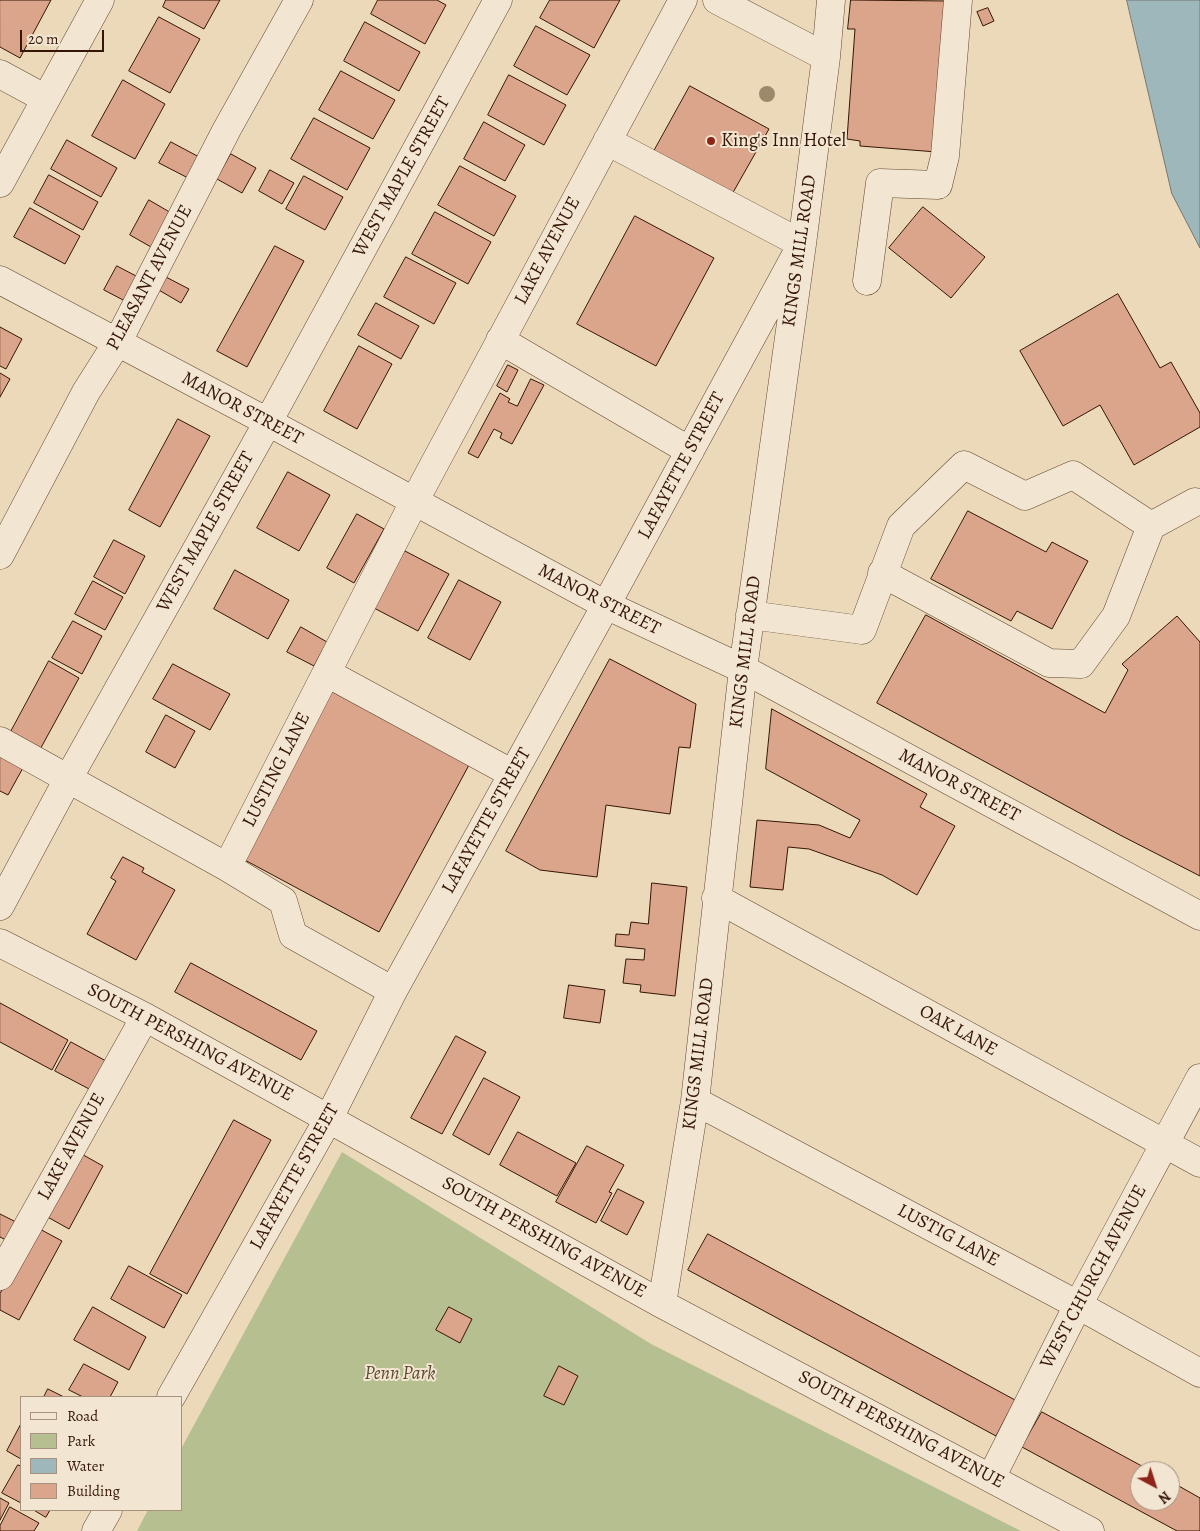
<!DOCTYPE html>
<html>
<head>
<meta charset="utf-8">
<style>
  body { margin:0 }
  #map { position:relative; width:1200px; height:1531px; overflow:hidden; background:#ebd9b9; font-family:Alegreya,serif }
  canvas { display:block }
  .legend { position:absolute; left:20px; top:1396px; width:162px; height:115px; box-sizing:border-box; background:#f2e6d2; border:1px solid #a6927f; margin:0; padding:6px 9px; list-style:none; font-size:15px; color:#351503 }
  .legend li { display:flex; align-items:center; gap:10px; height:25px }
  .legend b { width:25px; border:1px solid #a6927f }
  .north { position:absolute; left:1130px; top:1461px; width:50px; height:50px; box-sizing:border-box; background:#f2e6d2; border:1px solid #a6927f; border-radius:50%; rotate:140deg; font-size:14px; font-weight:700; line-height:20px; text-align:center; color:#351503 }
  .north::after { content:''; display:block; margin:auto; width:18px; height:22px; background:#8f2418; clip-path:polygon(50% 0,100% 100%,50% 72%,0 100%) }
  .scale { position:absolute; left:20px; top:30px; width:84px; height:22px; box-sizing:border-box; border:2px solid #351503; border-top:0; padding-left:6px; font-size:15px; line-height:18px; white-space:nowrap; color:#351503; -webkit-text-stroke:4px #f2e6d2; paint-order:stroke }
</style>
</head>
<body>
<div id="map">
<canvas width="1200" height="1531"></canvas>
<ul class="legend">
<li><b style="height:6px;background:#f2e6d2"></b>Road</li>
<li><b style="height:14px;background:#b6bf90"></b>Park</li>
<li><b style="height:14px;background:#9eb7bb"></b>Water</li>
<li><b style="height:14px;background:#dba58c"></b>Building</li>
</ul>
<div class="north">N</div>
<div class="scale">20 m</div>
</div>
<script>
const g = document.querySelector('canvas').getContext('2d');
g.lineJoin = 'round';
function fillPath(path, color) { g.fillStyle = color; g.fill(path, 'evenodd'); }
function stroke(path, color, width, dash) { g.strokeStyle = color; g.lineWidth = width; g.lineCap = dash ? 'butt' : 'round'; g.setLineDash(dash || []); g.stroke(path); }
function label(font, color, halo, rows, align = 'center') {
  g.font = font + ' Alegreya,serif'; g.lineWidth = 4; g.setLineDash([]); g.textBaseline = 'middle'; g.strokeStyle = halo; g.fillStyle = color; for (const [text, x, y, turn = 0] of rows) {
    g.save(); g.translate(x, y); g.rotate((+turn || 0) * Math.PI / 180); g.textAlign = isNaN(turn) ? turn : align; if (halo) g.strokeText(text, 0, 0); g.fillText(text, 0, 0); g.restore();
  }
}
fillPath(new Path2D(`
  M342,1152L651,1344L1021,1531H137L148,1510H181V1449Z`), '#b6bf90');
const water = new Path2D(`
  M1127,0H1200V248L1172,194Z`);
fillPath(water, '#9eb7bb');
stroke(water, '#747671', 1);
const building = new Path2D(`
  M0,0H51L20,58L0,47Z
  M166,0H220L204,29L163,7Z
  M378,0H437L446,5L425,44L371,14Z
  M550,0H620L594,48L540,18Z
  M851,0L949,1L937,152L860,146V141L847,139L855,29H848Z
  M988,8L994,21L983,26L977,12Z
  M159,17L200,39L170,93L129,71Z
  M365,22L420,52L399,91L344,61Z
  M536,26L590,55L567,95L514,66Z
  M341,71L395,100L373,139L319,110Z
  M509,75L566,105L544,145L488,115Z
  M123,80L165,104L135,159L92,136Z
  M690,86L769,129L731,196L653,153Z
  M314,118L370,148L347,190L291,159Z
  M484,122L525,145L505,181L464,159Z
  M67,140L117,168L101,197L51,169Z
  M171,142L201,158L190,179L159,163Z
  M231,154L256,168L242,193L217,179Z
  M460,166L516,196L494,236L438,205Z
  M270,170L294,183L282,204L259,191Z
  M49,175L98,202L83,230L34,203Z
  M304,176L343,197L325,230L286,209Z
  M149,200L173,214L161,229L151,247L130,235Z
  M923,207L985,257L951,298L889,248Z
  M30,208L80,236L65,264L14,237Z
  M435,212L491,242L468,284L412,254Z
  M635,216L714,258L656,366L577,324Z
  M275,246L304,261L247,367L217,351Z
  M406,257L456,283L434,324L384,297Z
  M117,266L138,277L125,301L104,290Z
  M164,276L189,289L181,303L157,289Z
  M1118,294L1160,368L1171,362L1200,413V427L1134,465L1100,405L1063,426L1020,351Z
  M376,303L419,326L401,359L358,335Z
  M0,327L22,339L6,369L0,366Z
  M359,346L392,364L357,429L324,411Z
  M508,365L518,370L507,392L497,386Z
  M0,373L10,379L0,397Z
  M531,379L544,385L512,444L500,438L502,433L494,429L478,458L468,453L500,393L510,399L508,402L517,406Z
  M178,419L210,436L160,527L129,510Z
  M288,472L330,495L299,551L257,528Z
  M968,511L1046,552L1052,542L1088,561L1052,629L1017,611L1011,621L931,579Z
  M357,514L384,529L354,583L327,568Z
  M114,540L145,556L125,594L94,577Z
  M405,551L449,574L418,631L374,608Z
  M235,570L289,600L268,639L214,609Z
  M459,580L501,602L470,660L428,638Z
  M93,581L123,597L105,630L75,614Z
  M926,615L1105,713L1128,670L1122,664L1177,616L1200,642V876L1120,835L877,703Z
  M73,621L102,636L82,674L52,658Z
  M301,627L327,642L314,666L287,652Z
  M610,659L696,704L690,748L679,747L670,814L606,805L597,877L540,870L506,851Z
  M49,661L79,678L37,755L7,739Z
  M173,664L230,694L210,730L153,699Z
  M331,691L469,765L379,932L241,858Z
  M772,709L927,794L920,807L955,826L917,895L882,875L809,849L788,847L783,890L750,887L757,820L819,825L850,838L860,820L766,769Z
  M166,715L195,731L175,768L146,752Z
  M0,753L24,766L8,795L0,791Z
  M123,857L144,868L142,872L175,890L136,960L87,934L116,881L111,878Z
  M652,883L687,887L675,996L640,992L641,985L623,983L626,959L644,960L645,949L615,946L616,934L629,935L631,922L648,924Z
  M191,963L317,1031L301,1060L175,992Z
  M569,985L605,990L600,1023L564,1018Z
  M0,1003L68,1040L52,1070L0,1042Z
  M456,1036L486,1052L442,1134L411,1118Z
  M71,1042L106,1061L91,1090L55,1071Z
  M484,1078L520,1097L489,1155L453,1135Z
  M234,1120L271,1140L187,1294L150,1274Z
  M518,1132L576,1163L557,1196L500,1165Z
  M587,1146L624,1165L609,1192L612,1193L596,1223L556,1202Z
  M78,1152L103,1166L69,1229L44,1215Z
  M618,1189L644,1202L627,1235L601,1221Z
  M0,1214L16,1222L6,1240L0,1237Z
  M36,1227L62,1241L19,1320L0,1310V1294Z
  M708,1234L1015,1400L996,1436L688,1270Z
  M129,1266L182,1295L164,1328L111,1299Z
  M93,1307L146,1337L129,1370L74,1340Z
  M449,1307L472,1319L460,1343L436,1330Z
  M84,1364L118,1382L110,1397H83L69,1390Z
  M559,1366L578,1376L564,1405L544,1396Z
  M48,1389L64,1397H44Z
  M1042,1412L1151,1471H1140V1501H1170V1481L1200,1498V1531H1177L1022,1447Z
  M21,1424V1459L7,1451Z
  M18,1465L21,1466V1503L2,1493Z
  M0,1498L9,1503L0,1520Z
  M10,1507L39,1523L34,1531H0V1526Z
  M34,1510H50L46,1517Z`);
fillPath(building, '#dba58c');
stroke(building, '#351503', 1);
const minor = new Path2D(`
  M717,0L826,57
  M0,74L46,99
  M0,183L100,0
  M0,280L268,422L606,605L743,669L1200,916
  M867,281L880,183L938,185L945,156L958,0
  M500,340L690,451
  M0,555L86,392L117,343L227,129L299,0
  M882,573L1049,663L1081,664L1116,616L1151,526
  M750,615L862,630L901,526L964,465L1025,496L1073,475L1151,526L1195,502
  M327,673L513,774
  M0,741L227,867L283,901L293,935L393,991
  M227,867L414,502L683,0
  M716,898L1200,1163
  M0,906L68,779L268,422L498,0
  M0,943L145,1017L662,1304L1090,1531
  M695,1101L1078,1305L1200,1373
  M0,1276L145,1017
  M662,1304L695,1101L743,669L802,244L826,57L831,0
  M171,1397L329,1118L393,991L606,605L802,244L607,141
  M991,1478L1078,1305L1200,1078
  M96,1531L108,1510`);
stroke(minor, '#624630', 29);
stroke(minor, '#f2e6d2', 28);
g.fillStyle = '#9c896c';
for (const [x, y] of [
  [767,94]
]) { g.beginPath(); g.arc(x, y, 8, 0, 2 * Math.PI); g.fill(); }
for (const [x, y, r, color] of [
  [711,141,5,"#8f2418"]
]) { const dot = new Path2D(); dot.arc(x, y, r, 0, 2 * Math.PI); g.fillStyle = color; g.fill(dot); stroke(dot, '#f2e6d2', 2); }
label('19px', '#351503', '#f2e6d2', [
  ["King's Inn Hotel",721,141]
], 'left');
label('19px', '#351503', '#f2e6d2', [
  ["WEST MAPLE STREET",402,177,-61],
  ["LAKE AVENUE",548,251,-62],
  ["KINGS MILL ROAD",800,251,-82],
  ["PLEASANT AVENUE",150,278,-62],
  ["MANOR STREET",242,409,28],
  ["LAFAYETTE STREET",682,466,-62],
  ["WEST MAPLE STREET",206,532,-61],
  ["MANOR STREET",599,600,27],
  ["KINGS MILL ROAD",746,652,-83],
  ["LUSTING LANE",277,770,-63],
  ["MANOR STREET",959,786,28],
  ["LAFAYETTE STREET",487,821,-61],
  ["OAK LANE",958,1031,29],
  ["SOUTH PERSHING AVENUE",190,1043,28],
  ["KINGS MILL ROAD",699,1054,-83],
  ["LAKE AVENUE",72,1147,-61],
  ["LAFAYETTE STREET",295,1177,-61],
  ["LUSTIG LANE",948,1236,28],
  ["SOUTH PERSHING AVENUE",544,1238,29],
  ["WEST CHURCH AVENUE",1094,1277,-62],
  ["SOUTH PERSHING AVENUE",901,1430,28]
]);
label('italic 19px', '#5c482d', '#f2e6d2', [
  ["Penn Park",400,1374]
]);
</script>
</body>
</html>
